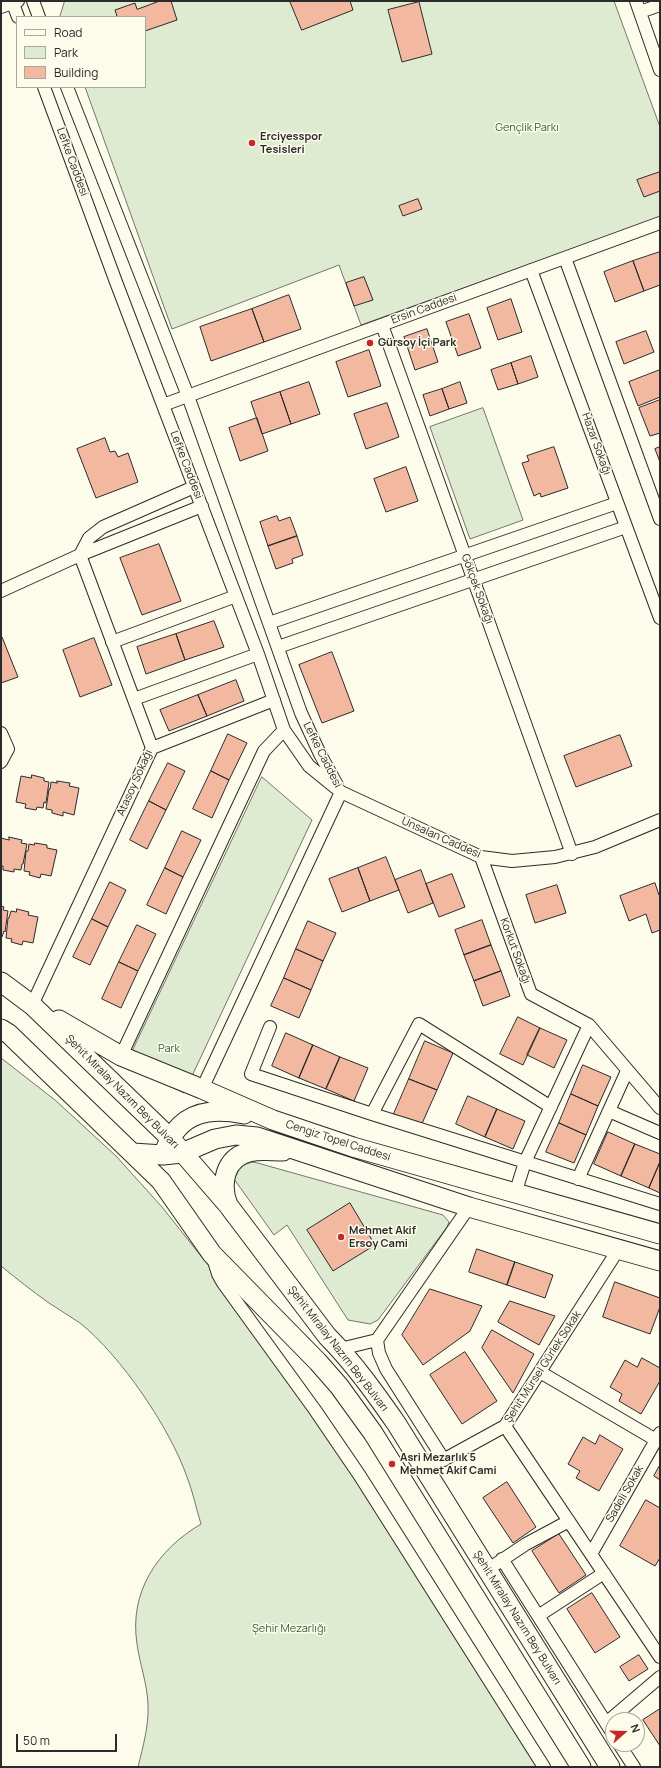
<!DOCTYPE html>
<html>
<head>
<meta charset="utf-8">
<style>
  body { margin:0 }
  #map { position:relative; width:661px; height:1768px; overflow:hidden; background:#fdfbea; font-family:Manrope,sans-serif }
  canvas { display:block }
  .frame { position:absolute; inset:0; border:2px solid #2b2b2b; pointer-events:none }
  .legend { position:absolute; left:16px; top:16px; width:130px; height:72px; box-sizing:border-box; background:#fdfbea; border:1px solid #a9a89e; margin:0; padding:5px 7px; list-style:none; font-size:12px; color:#2b2b2b }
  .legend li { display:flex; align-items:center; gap:8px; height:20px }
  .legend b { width:20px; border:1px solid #a9a89e }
  .north { position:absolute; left:605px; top:1712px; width:40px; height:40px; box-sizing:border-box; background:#fdfbea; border:1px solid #a9a89e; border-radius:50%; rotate:70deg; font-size:11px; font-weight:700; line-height:16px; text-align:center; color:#2b2b2b }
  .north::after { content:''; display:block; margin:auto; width:14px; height:18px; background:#c62828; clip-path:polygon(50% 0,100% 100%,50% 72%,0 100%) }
  .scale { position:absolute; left:16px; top:1734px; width:101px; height:18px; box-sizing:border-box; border:2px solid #2b2b2b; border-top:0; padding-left:5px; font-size:12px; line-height:14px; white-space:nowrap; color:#2b2b2b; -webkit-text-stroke:3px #fdfbea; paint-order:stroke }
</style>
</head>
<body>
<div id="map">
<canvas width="661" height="1768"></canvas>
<div class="frame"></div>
<ul class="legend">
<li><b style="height:5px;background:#fdfbea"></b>Road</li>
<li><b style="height:11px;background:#deebd1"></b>Park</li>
<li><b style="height:11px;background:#f2b8a0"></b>Building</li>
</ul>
<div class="north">N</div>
<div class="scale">50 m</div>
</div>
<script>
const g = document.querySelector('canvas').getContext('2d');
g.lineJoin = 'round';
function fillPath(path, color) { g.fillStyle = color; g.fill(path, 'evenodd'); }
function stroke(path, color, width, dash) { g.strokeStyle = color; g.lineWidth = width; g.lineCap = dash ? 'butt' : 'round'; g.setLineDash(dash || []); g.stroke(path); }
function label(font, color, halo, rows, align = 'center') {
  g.font = font + ' Manrope,sans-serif'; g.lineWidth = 3; g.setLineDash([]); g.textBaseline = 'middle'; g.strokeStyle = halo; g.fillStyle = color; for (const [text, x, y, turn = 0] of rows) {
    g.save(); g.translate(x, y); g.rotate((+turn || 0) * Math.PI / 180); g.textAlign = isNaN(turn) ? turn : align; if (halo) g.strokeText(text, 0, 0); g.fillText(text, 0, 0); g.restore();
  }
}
const green = new Path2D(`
  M65,1H614L660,127V217L361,325L339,265L172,329L85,87H145V17H60Z
  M483,408L523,520L470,539L430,427Z
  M262,777L312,820L184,1093L126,1065Z
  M1,1058L55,1100L116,1156L162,1207L212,1270L312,1409L537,1767H138C143,1746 149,1726 148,1704C147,1683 140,1665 137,1644C129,1592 157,1550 201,1524C196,1508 193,1492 187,1477C170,1428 121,1356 80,1323C70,1316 59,1310 49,1303C32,1291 17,1279 1,1266Z
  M254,1162L443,1215L449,1222L447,1227L378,1320L370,1324L348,1320L287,1225L274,1235L234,1179C238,1169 243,1163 254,1162Z`);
fillPath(green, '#deebd1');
stroke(green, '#74746e', 1);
const building = new Path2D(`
  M160,1H171L177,20L145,31V17H114L117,16L115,10L135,3L137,9Z
  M290,1H350L353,10L302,30Z
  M419,2L432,54L402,62L388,10Z
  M660,172V191L644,197L637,180Z
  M418,199L422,209L403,216L399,206Z
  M660,252V285L644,291L633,261Z
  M633,261L644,291L615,302L604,272Z
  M364,277L373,300L354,306L346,283Z
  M289,295L301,329L264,342L252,309Z
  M511,299L522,332L498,340L487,308Z
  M252,309L264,342L211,361L200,327Z
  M469,314L481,348L458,356L446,322Z
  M427,329L438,362L415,370L404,337Z
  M646,331L654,352L624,364L616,342Z
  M369,350L381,386L348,397L336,362Z
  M531,356L538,377L518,384L511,363Z
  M511,363L518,384L498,390L491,370Z
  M660,370V397L638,406L629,382Z
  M309,382L320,414L291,424L280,392Z
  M460,382L467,403L449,409L442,389Z
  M442,389L449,409L430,416L423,395Z
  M280,392L291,424L262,434L251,402Z
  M660,400V433L650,436L639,408Z
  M387,403L399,437L366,449L354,414Z
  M257,418L268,451L240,461L229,428Z
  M105,438L110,452L115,451L118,457L128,453L138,482L96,498L77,449Z
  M554,447L568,488L541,497L540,493L534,496L522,463L529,461L527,456Z
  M660,447V462L655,449Z
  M406,467L418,501L386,512L374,479Z
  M277,516L279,521L290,517L297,536L268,546L260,522Z
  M297,536L303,555L292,559L293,563L276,569L268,546Z
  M159,544L181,601L142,615L120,558Z
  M214,621L224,647L185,660L176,634Z
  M176,634L185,660L146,674L137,647Z
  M1,637H2L18,677L1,683Z
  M94,638L112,685L80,697L63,650Z
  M332,652L354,711L322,723L299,665Z
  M236,680L244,701L207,716L198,695Z
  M198,695L207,716L169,731L160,710Z
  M228,734L247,743L229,780L211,771Z
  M620,735L632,766L576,787L564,756Z
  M168,763L185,771L166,810L149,801Z
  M211,771L229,780L212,818L193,809Z
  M32,775L44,778V781L49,782L46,803L44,802L43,808L37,807L36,810L25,808L26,804L16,802L21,776L31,778Z
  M57,781L70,783L69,786L79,788L74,815L63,812V816L52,813V810L46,809L49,789H50L51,782L57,783Z
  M149,801L166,810L147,849L130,840Z
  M182,831L201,840L183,877L165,868Z
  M9,837L22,840L21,843L27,844L23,864H22L21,870L14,869V872L3,870V866H1V838L9,840Z
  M35,843L47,845V848L57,850L51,876L41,874L40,878L29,875L30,872L24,871L26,851H28L29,844L34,845Z
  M386,857L399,890L370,901L358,868Z
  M165,868L183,877L166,914L147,905Z
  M358,868L370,901L342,912L329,879Z
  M421,870L433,903L408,913L395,880Z
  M452,874L465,907L439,917L426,884Z
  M110,882L126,890L108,927L92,919Z
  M655,883L659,895H660V930L652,933L646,914L629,921L620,896Z
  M557,885L566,913L535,923L526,895Z
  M1,906L4,907L3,910L8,911L5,932L4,931L2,937H1Z
  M17,909L29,912L28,915L38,917L33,943L23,941L22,945L11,942L12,939L6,938L8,918H9L11,911L16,912Z
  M92,919L108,927L90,965L73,957Z
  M482,920L491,945L464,955L455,930Z
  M308,921L336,933L323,961L296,949Z
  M137,925L156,934L138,971L119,962Z
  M491,945L501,971L474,981L464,955Z
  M296,949L323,961L311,990L284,978Z
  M119,962L138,971L121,1008L102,999Z
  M501,971L510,996L483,1006L474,981Z
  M284,978L311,990L299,1018L271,1006Z
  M518,1017L540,1028L523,1065L500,1054Z
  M540,1028L567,1040L554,1068L527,1055Z
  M286,1033L313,1045L299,1078L272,1066Z
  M425,1041L453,1053L437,1090L409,1079Z
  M313,1045L340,1057L326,1089L299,1078Z
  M340,1057L368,1068L354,1101L326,1089Z
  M583,1065L611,1077L598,1106L571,1094Z
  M409,1079L437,1090L420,1128L393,1116Z
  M571,1094L598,1106L586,1135L559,1123Z
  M468,1096L497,1109L485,1137L456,1124Z
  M497,1109L525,1121L513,1149L485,1137Z
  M559,1123L586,1135L574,1163L546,1152Z
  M608,1132L635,1144L621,1176L594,1164Z
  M635,1144L660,1154V1162L649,1188L621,1176Z
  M660,1162V1193L649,1188Z
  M350,1203L375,1245L333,1271L307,1230Z
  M477,1249L515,1262L507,1285L469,1272Z
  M515,1262L553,1275L545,1298L507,1285Z
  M615,1282L660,1298V1307L650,1334L603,1317Z
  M430,1289L482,1306L470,1331L423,1365L402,1335Z
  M510,1301L555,1316L539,1345L498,1322Z
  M492,1330L534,1354L513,1393L482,1348Z
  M465,1352L497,1401L462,1424L430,1375Z
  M642,1358L660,1368V1381L641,1414L619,1401L622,1394L610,1387L625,1360L637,1367Z
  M600,1435L623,1449L599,1491L576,1478L580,1471L568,1464L583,1437L595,1444Z
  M660,1465V1480L654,1476Z
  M507,1482L536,1527L513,1543L483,1498Z
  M646,1500L660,1508V1558L655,1566L620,1546Z
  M559,1534L586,1575L559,1593L532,1551Z
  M592,1593L620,1637L595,1653L567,1609Z
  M639,1655L648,1669L629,1681L620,1667Z
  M660,1709V1746L643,1720Z`);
fillPath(building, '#f2b8a0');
stroke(building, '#2b2b2b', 1);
const street = new Path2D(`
  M12,1L18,17
  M33,1L39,17
  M636,1L660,70
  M1,7L18,1
  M640,12L660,5
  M44,87L116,282L258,654L284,730L309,766L341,792L481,857L512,861L555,857L595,847L660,820
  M67,87L188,396L301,713L320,754L337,785
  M565,258L660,519
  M531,270L660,618
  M382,325L572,854
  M163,405L660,223
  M1,591L80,555L202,506
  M269,623L617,503
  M112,642L236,596
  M278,647L626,527
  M134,699L258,654
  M1,733L8,749L1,762
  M152,748L274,700
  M481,857L531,994L589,1025L660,1108
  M32,1005L152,748L80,555L89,538L103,527L194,487
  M270,1027L251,1074L372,1114L660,1204
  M121,1056L264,751L284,730
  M202,1089L341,792
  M609,1111L660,1133
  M372,1114L419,1024L551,1107
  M578,1179L627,1071
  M515,1194L525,1162L589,1025
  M213,1258L218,1274L223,1283L315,1410L360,1476L544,1767
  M340,1349L377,1340
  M540,1372L656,1440
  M505,1426L660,1657
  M444,1460L386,1369L379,1353L377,1340L469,1207
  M425,1470L505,1426L618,1250
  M591,1554L660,1433
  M502,1559L613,1734
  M496,1564L526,1544L569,1521
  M538,1616L604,1573
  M606,1723L660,1677
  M619,1744L634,1767`);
const primary = new Path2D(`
  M1,982L32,1005L170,1138L228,1205L327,1336C353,1362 375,1393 396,1423L610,1767
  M59,1020L121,1056L202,1089L273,1120L353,1147L660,1234
  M1,1029L9,1034L161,1181L212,1254L318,1362L339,1386L373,1433L581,1767
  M166,1148C180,1112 209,1107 244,1114
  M133,1153L163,1155L182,1153L215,1139L236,1135L257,1137L469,1207L660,1261
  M228,1205C220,1185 224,1158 249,1152C259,1149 272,1151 283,1151`);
stroke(street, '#2b2b2b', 14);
stroke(primary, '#2b2b2b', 21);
stroke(street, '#fdfbea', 12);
stroke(primary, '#fdfbea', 19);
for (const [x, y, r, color] of [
  [252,143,4,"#c62828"],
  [370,343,4,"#c62828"],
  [341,1237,4,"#c62828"],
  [392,1464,4,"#c62828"]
]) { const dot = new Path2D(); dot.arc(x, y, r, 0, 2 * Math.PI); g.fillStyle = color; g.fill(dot); stroke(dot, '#fdfbea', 1.5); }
label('11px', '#34623c', '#fdfbea', [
  ["Gençlik Parkı",527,128],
  ["Park",169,1049],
  ["Şehir Mezarlığı",289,1629]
]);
label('bold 11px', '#2b2b2b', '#fdfbea', [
  ["Erciyesspor",260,137],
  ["Tesisleri",260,150],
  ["Gürsoy İçi Park",378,343],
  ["Mehmet Akif",349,1231],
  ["Ersoy Cami",349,1244],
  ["Asri Mezarlık 5",400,1458],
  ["Mehmet Akif Cami",400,1471]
], 'left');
label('11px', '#2b2b2b', '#fdfbea', [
  ["Lefke Caddesi",72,162,70],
  ["Ersin Caddesi",424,309,-20],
  ["Hazar Sokağı",596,444,70],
  ["Lefke Caddesi",186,465,69],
  ["Gökçek Sokağı",477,589,70],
  ["Lefke Caddesi",322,755,63],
  ["Atasoy Sokağı",135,783,-66],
  ["Ünsalan Caddesi",441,838,24],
  ["Korkut Sokağı",515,951,70],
  ["Şehit Miralay Nazım Bey Bulvarı",122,1092,45],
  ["Cengiz Topel Caddesi",338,1141,18],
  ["Şehit Miralay Nazım Bey Bulvarı",338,1349,52],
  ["Şehit Mürsel Gürlek Sokak",543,1367,-57],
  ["Sadeli Sokak",625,1494,-60],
  ["Şehit Miralay Nazım Bey Bulvarı",517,1618,58]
]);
</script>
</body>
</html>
